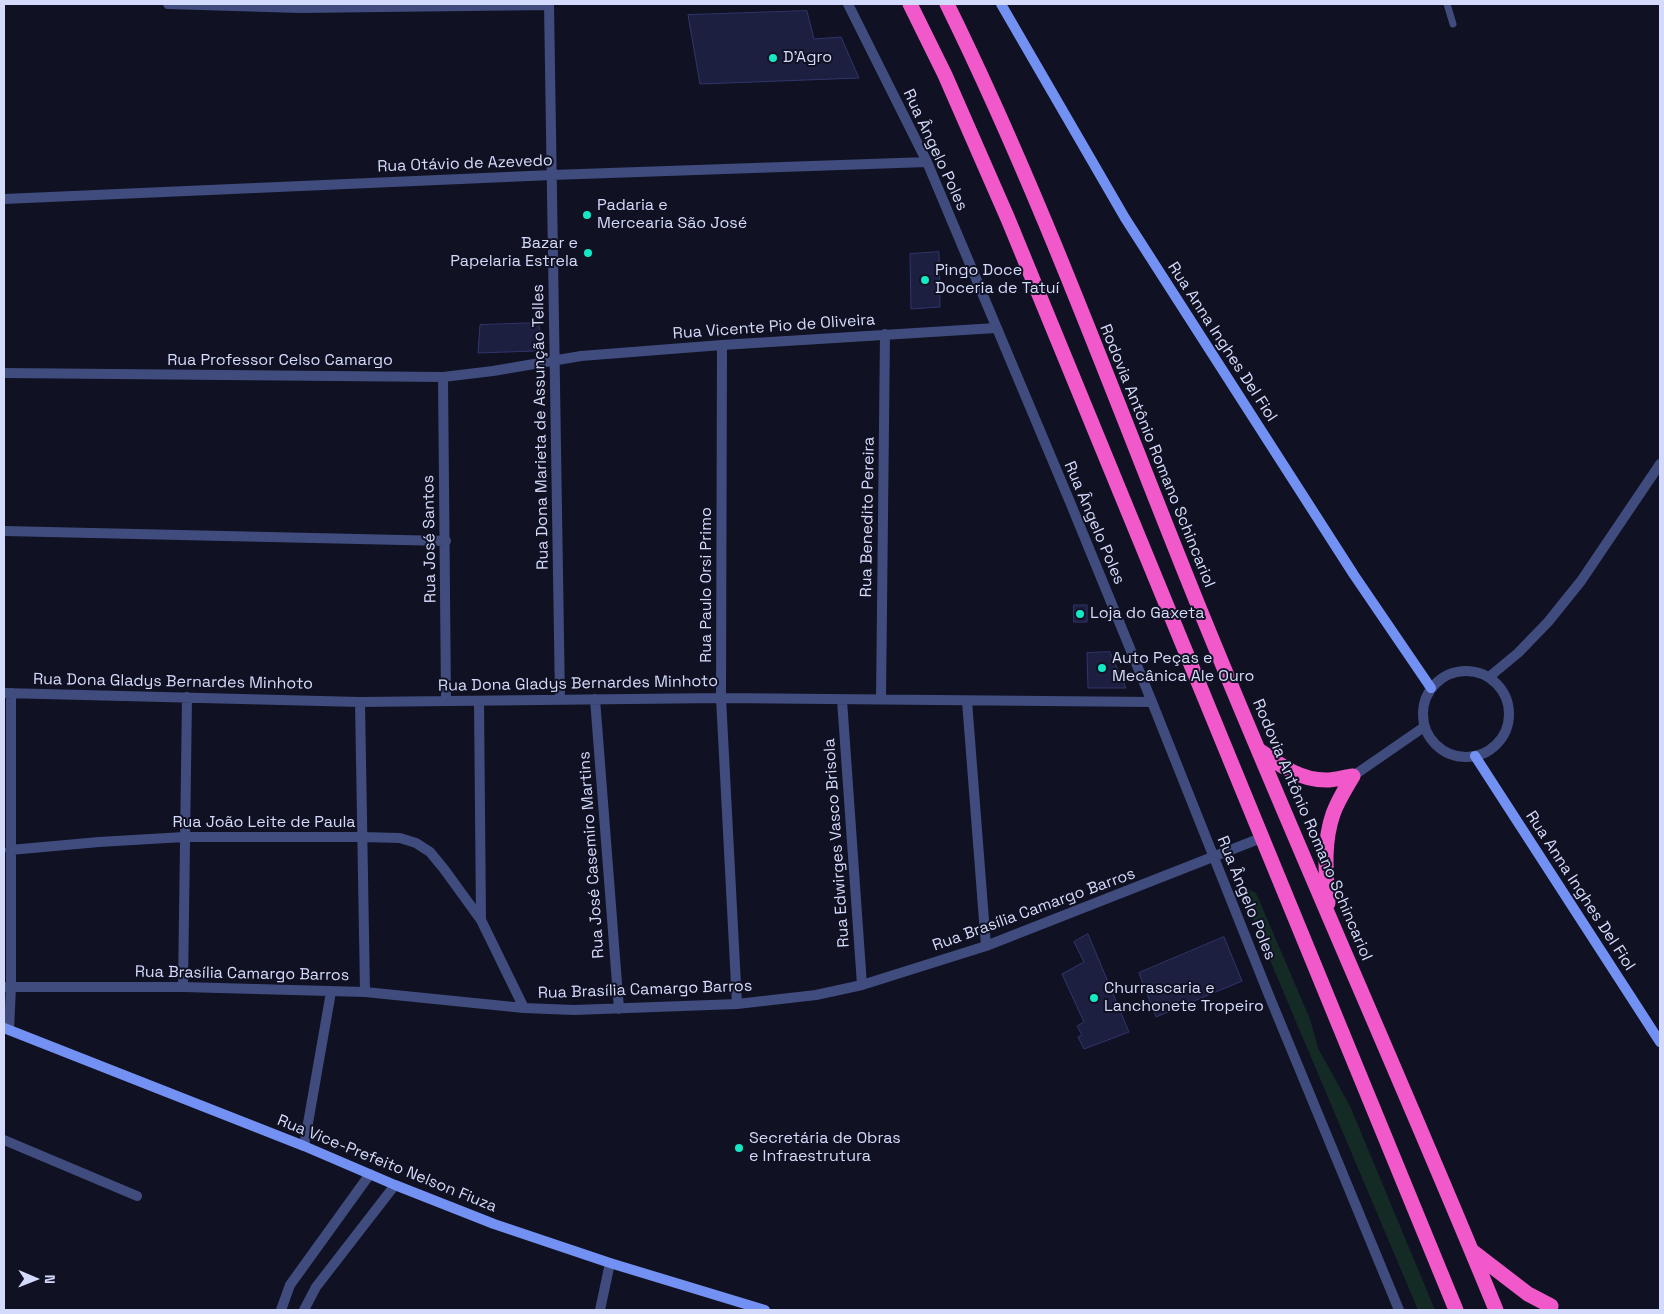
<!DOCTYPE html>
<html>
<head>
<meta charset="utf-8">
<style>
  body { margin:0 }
  #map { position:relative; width:1664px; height:1314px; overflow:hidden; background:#101122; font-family:"Space Grotesk",sans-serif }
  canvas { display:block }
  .frame { position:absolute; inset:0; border:5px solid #d4dafb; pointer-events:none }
  .north { position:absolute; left:10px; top:1254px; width:50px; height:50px; -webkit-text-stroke:4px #101122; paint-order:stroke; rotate:91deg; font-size:14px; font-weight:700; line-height:20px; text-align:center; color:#d4dafb }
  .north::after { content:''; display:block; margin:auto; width:18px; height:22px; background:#d4dafb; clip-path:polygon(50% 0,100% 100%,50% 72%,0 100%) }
</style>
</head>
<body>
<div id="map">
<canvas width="1664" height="1314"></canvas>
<div class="frame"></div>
<div class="north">N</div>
</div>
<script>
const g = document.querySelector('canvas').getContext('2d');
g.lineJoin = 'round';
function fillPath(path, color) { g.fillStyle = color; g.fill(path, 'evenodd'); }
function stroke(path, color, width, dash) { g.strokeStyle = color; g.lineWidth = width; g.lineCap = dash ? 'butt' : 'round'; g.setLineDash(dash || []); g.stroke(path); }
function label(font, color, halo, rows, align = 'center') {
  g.font = font + ' "Space Grotesk",sans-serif'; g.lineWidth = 4; g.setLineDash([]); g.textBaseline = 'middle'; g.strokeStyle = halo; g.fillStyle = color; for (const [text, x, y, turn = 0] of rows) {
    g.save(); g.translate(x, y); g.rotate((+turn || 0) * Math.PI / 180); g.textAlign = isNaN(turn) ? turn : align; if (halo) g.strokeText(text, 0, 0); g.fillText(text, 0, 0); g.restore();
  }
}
fillPath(new Path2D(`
  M1244,887L1256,893L1310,1019L1318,1048L1350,1106L1435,1310H1418L1247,906L1243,896Z`), '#132b24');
const building = new Path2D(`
  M807,11L814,39L841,37L859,78L700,84L688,15Z
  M939,252L940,307L911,309L910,254Z
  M538,323L542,336L541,348L534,351L478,353L480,325Z
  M1074,605H1087V622H1074Z
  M1110,652L1126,688H1088L1087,653Z
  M1088,934L1129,1032L1084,1049L1078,1037L1082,1035L1077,1026L1084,1022L1062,974L1084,962L1074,942Z
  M1224,937L1242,981L1156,1017L1139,973Z`);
fillPath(building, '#1d1f41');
stroke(building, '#31356b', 1);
stroke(new Path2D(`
  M1447,4L1453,24`), '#3f4c7d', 7);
stroke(new Path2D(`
  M168,4L300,8L549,5
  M549,4L560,700
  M848,4L927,162L1070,502L1152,702L1268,993L1399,1310
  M4,199L552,175L927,162
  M722,345L721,698L737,1004
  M4,373L443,377L493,371L581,356L722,345L996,328
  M443,377L446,700
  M4,531L446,541
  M1423 714a43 43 0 1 1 86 0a43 43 0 1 1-86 0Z
  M1489,677L1518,653L1548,622L1581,581L1660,464
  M4,693L360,702L721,698L1152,702
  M595,699L619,1009
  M881,699L885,334
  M842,700L862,985
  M479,701L481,920
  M967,701L986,946
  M360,702L365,992
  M1353,776L1424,727
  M10,850L99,842L184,837H362L400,838L416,843L430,852L444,869L481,920L524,1008
  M4,987H183L365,992L524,1008L574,1010L737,1004L816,995L862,985L986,946L1261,838
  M183,987L187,697
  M9,1030L11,987V693
  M4,1140L137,1196
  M304,1146L331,992
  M281,1310L290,1285L370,1174
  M304,1310L316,1287L395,1185
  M600,1310L610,1263`), '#3f4c7d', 10);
stroke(new Path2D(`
  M1001,4L1125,218L1354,575L1431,688
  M1475,756L1660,1042
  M4,1028L304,1146L395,1185L494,1224L610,1263L765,1310`), '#7391f3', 10);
stroke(new Path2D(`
  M910,4L945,75L1008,219L1456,1310
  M947,4C1041,195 1114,397 1194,595C1291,835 1398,1071 1496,1310
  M1259,750C1280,765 1299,780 1326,780C1335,780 1344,777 1353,776
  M1328,903C1326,873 1323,843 1333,814C1338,800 1346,788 1353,776
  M1472,1251L1528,1294L1551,1306`), '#f159ca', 15);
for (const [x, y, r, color] of [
  [773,58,5,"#14e8c5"],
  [587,215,5,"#14e8c5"],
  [588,253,5,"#14e8c5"],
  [925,280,5,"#14e8c5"],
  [1080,614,5,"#14e8c5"],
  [1102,668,5,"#14e8c5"],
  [1094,998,5,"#14e8c5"],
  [739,1148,5,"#14e8c5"]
]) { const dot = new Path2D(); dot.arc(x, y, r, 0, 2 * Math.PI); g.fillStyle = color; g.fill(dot); stroke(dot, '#101122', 2); }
label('16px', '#d4dafb', '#101122', [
  ["D'Agro",783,58],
  ["Padaria e",597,206],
  ["Mercearia São José",597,224],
  ["Bazar e",578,244,"right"],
  ["Papelaria Estrela",578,262,"right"],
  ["Pingo Doce",935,271],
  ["Doceria de Tatuí",935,289],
  ["Loja do Gaxeta",1090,614],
  ["Auto Peças e",1112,659],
  ["Mecânica Ale Ouro",1112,677],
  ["Churrascaria e",1104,989],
  ["Lanchonete Tropeiro",1104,1007],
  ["Secretária de Obras",749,1139],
  ["e Infraestrutura",749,1157]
], 'left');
label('16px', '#d4dafb', '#101122', [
  ["Rua Ângelo Poles",935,150,65],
  ["Rua Otávio de Azevedo",465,164,-2],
  ["Rua Vicente Pio de Oliveira",774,327,-4],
  ["Rua Anna Inghes Del Fiol",1222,342,57],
  ["Rua Professor Celso Camargo",280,361],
  ["Rua Dona Marieta de Assunção Telles",541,427,-91],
  ["Rodovia Antônio Romano Schincariol",1157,456,68],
  ["Rua Benedito Pereira",868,517,-89],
  ["Rua Ângelo Poles",1094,523,67],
  ["Rua José Santos",430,539,-91],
  ["Rua Paulo Orsi Primo",707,585,-90],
  ["Rua Dona Gladys Bernardes Minhoto",173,682,1],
  ["Rua Dona Gladys Bernardes Minhoto",578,684,-1],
  ["Rua João Leite de Paula",264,823],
  ["Rodovia Antônio Romano Schincariol",1312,830,67],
  ["Rua Edwirges Vasco Brisola",837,843,-94],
  ["Rua José Casemiro Martins",592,855,-94],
  ["Rua Anna Inghes Del Fiol",1580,891,57],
  ["Rua Ângelo Poles",1246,898,68],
  ["Rua Brasília Camargo Barros",1034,910,-20],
  ["Rua Brasília Camargo Barros",242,974,1],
  ["Rua Brasília Camargo Barros",645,990,-2],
  ["Rua Vice-Prefeito Nelson Fiuza",387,1164,22]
]);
</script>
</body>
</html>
